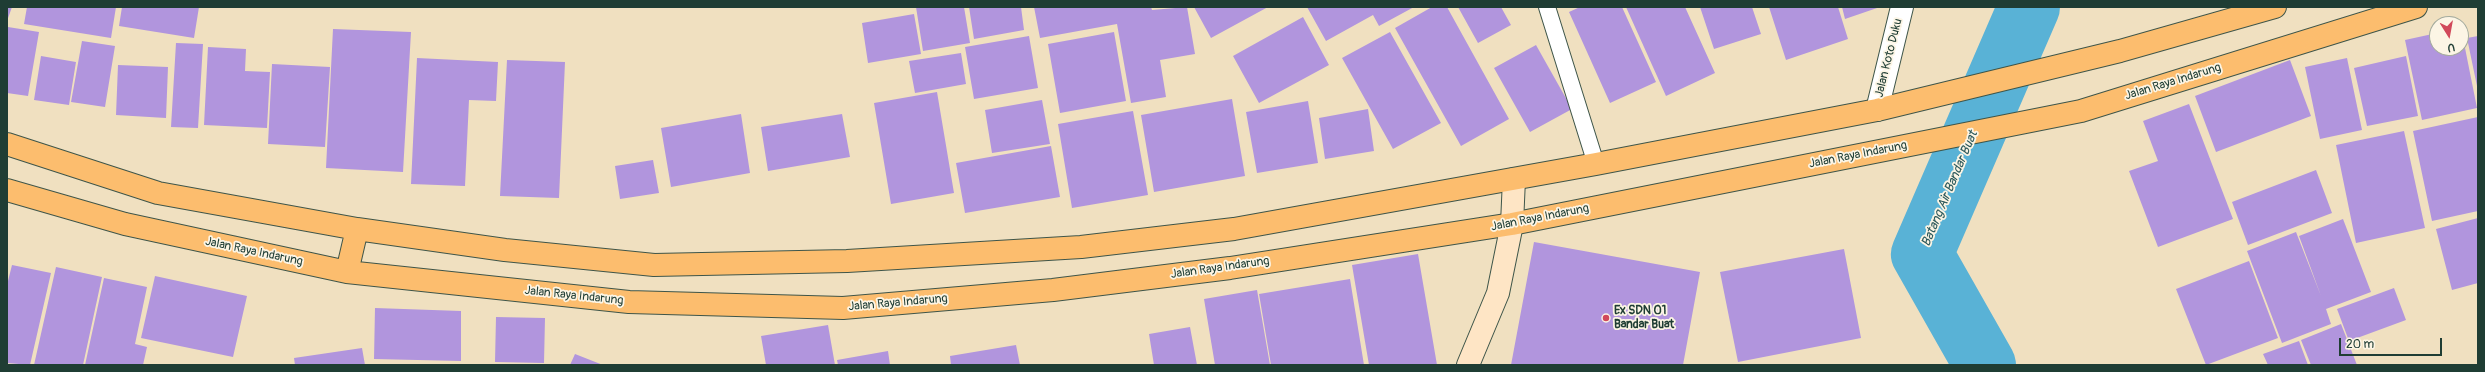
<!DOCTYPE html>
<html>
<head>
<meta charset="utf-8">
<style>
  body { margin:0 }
  #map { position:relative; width:2485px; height:372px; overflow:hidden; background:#f0e0c0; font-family:Pangolin,sans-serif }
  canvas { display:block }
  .frame { position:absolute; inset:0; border:8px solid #1f3d34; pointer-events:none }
  .north { position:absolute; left:2429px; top:16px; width:40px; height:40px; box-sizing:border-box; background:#fcf5e5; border:1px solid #a4ab9e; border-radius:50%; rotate:169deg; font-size:11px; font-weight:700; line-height:16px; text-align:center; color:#1f3d34 }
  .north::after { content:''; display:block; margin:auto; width:14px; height:18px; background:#d1495b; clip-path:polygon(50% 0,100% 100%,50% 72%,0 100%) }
  .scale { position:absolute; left:2339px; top:338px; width:103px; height:18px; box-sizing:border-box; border:2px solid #1f3d34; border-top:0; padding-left:5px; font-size:12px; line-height:14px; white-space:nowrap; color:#1f3d34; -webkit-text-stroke:3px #fcf5e5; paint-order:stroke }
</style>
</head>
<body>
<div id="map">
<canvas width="2485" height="372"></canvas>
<div class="frame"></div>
<div class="north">U</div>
<div class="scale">20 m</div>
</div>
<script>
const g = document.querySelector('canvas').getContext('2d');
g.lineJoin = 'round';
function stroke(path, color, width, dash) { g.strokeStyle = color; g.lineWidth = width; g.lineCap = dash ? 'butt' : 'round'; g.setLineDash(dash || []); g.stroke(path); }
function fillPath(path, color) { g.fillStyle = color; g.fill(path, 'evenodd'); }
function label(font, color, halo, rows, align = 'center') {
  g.font = font + ' Pangolin,sans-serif'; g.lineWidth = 3.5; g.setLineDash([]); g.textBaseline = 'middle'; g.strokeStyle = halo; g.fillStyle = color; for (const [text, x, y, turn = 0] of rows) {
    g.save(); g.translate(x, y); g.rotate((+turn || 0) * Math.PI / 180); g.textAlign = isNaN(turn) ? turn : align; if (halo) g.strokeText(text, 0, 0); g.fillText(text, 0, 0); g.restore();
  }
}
stroke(new Path2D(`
  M1985,365L1922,254L2029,7`), '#59b2d6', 62);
fillPath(new Path2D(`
  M7,7H12L7,21Z
  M27,7H116L111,38L24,24Z
  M122,7H199L194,38L119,26Z
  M916,7H964L970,43L923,51Z
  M969,7H1021L1024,30L974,39Z
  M1034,7H1151L1152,10L1187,7L1195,54L1160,60L1166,97L1131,103L1117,24L1040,38Z
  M1194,7H1268L1211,38Z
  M1307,7H1414L1379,26L1373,15L1326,41Z
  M1432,7H1447L1509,119L1461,146L1395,28Z
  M1458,7H1501L1511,25L1478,43Z
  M1580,7H1622L1656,82L1610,103L1569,12Z
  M1626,7H1685L1715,73L1666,96Z
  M1700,7H1752L1761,34L1714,49Z
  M1769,7H1838L1848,39L1786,60Z
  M1842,7H1880L1845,19Z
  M914,14L921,54L868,63L862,23Z
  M1303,17L1329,65L1259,103L1233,56Z
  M8,27L39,32L28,96L7,93Z
  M333,29L411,32L403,172L326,168Z
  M1114,32L1126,101L1060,113L1048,44Z
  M1390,32L1441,123L1393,149L1342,58Z
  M2437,33V48H2461L2462,33L2477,108L2422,120L2405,40Z
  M1029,36L1038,88L974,99L965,47Z
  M2478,36V86H2477L2467,38Z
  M82,41L115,46L105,107L71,102Z
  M176,43L203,44L198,128L171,127Z
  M1536,45L1572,109L1530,132L1494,68Z
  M208,47L246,49L245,71L270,72L267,128L204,125Z
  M961,53L966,84L915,93L909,61Z
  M41,56L76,62L69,105L34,100Z
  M2406,56L2418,116L2367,126L2354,68Z
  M417,58L498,62L496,101L469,100L465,186L411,184Z
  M2347,58L2362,130L2320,139L2305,67Z
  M507,60L565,62L559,198L500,196Z
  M2290,60L2311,116L2216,152L2195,96Z
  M272,64L330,67L325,147L268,144Z
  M118,65L168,67L166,118L116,115Z
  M937,92L954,193L891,204L874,103Z
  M1232,99L1245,176L1154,192L1141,115Z
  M1042,100L1050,144L992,153L985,110Z
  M1308,101L1318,163L1257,173L1246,112Z
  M2189,104L2233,219L2158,247L2129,171L2158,161L2143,121Z
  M1368,109L1374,151L1325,159L1319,118Z
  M1133,111L1148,195L1072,208L1058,124Z
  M741,114L750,173L671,187L661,128Z
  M842,114L850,157L768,171L761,127Z
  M2478,117V211L2432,221L2413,131Z
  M2404,131L2425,228L2356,243L2336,145Z
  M1051,146L1060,197L965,213L956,163Z
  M653,160L659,193L620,199L615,166Z
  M2316,170L2332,213L2248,245L2232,202Z
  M2478,218V283L2452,290L2436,229Z
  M2343,219L2371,292L2326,309L2331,324L2282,343L2247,251L2296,232L2321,296L2299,236Z
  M1534,242L1700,272L1683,365H1511Z
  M1844,249L1861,338L1738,362L1720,272Z
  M1418,254L1437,365H1369L1352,265Z
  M2249,261L2278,338L2206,365L2176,289Z
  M12,265L51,273L30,365L7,363V285Z
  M56,267L102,277L83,365H34Z
  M155,276L247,296L233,357L141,338Z
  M104,278L147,287L135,344L147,347L143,365H85Z
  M1350,279L1364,365H1271L1259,294Z
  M2394,288L2406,320L2349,341L2337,309Z
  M1257,290L1270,365H1215L1204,299Z
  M375,308L461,311V361L374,359Z
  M496,317L545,318L544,363L495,362Z
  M2341,324L2357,365H2311L2301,340Z
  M828,325L835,365H766L761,336Z
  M1190,327L1197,365H1154L1149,334Z
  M2299,341L2308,365H2268L2263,354Z
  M1016,345L1020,365H951L950,356Z
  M362,348L365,365H295L294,358Z
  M888,351L890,365H838L837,360Z
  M575,354L603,365H570Z`), '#b195dd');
const lane = new Path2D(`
  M1547,7L1596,164`);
const street = new Path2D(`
  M1877,110L1902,7`);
const secondary = new Path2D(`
  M1468,365L1498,293L1512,224L1514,179`);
const highway = new Path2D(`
  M7,144L158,193L357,229L505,250L654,265L847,261L1081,247L1234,229L1596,164L1877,110L2120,51L2275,7
  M7,190L125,224L347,272L629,302L843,308L1053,290L1230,268L1512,224L2081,111L2416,7
  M347,272L357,229`);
stroke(lane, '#3e5549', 18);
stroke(street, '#3e5549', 24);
stroke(secondary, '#3e5549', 24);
stroke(highway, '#3e5549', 24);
stroke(lane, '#fff', 16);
stroke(street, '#fff', 22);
stroke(secondary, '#fee5c5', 22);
stroke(highway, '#fcbd6e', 22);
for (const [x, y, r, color] of [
  [1606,318,4,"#d1495b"]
]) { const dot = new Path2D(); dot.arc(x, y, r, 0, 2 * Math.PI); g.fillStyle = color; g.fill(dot); stroke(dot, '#fcf5e5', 1.5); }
label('12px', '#1f3d34', '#fcf5e5', [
  ["Jalan Koto Duku",1889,58,-76],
  ["Jalan Raya Indarung",2173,82,-17],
  ["Jalan Raya Indarung",1858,155,-11],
  ["Jalan Raya Indarung",1540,218,-11],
  ["Jalan Raya Indarung",254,252,12],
  ["Jalan Raya Indarung",1220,268,-8],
  ["Jalan Raya Indarung",574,296,6],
  ["Jalan Raya Indarung",898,303,-5]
]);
label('bold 12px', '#1f3d34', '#fcf5e5', [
  ["Ex SDN 01",1614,311],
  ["Bandar Buat",1614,325]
], 'left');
label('italic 13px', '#2e5a5c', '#fcf5e5', [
  ["Batang Air Bandar Buat",1950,189,-67]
]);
</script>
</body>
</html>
